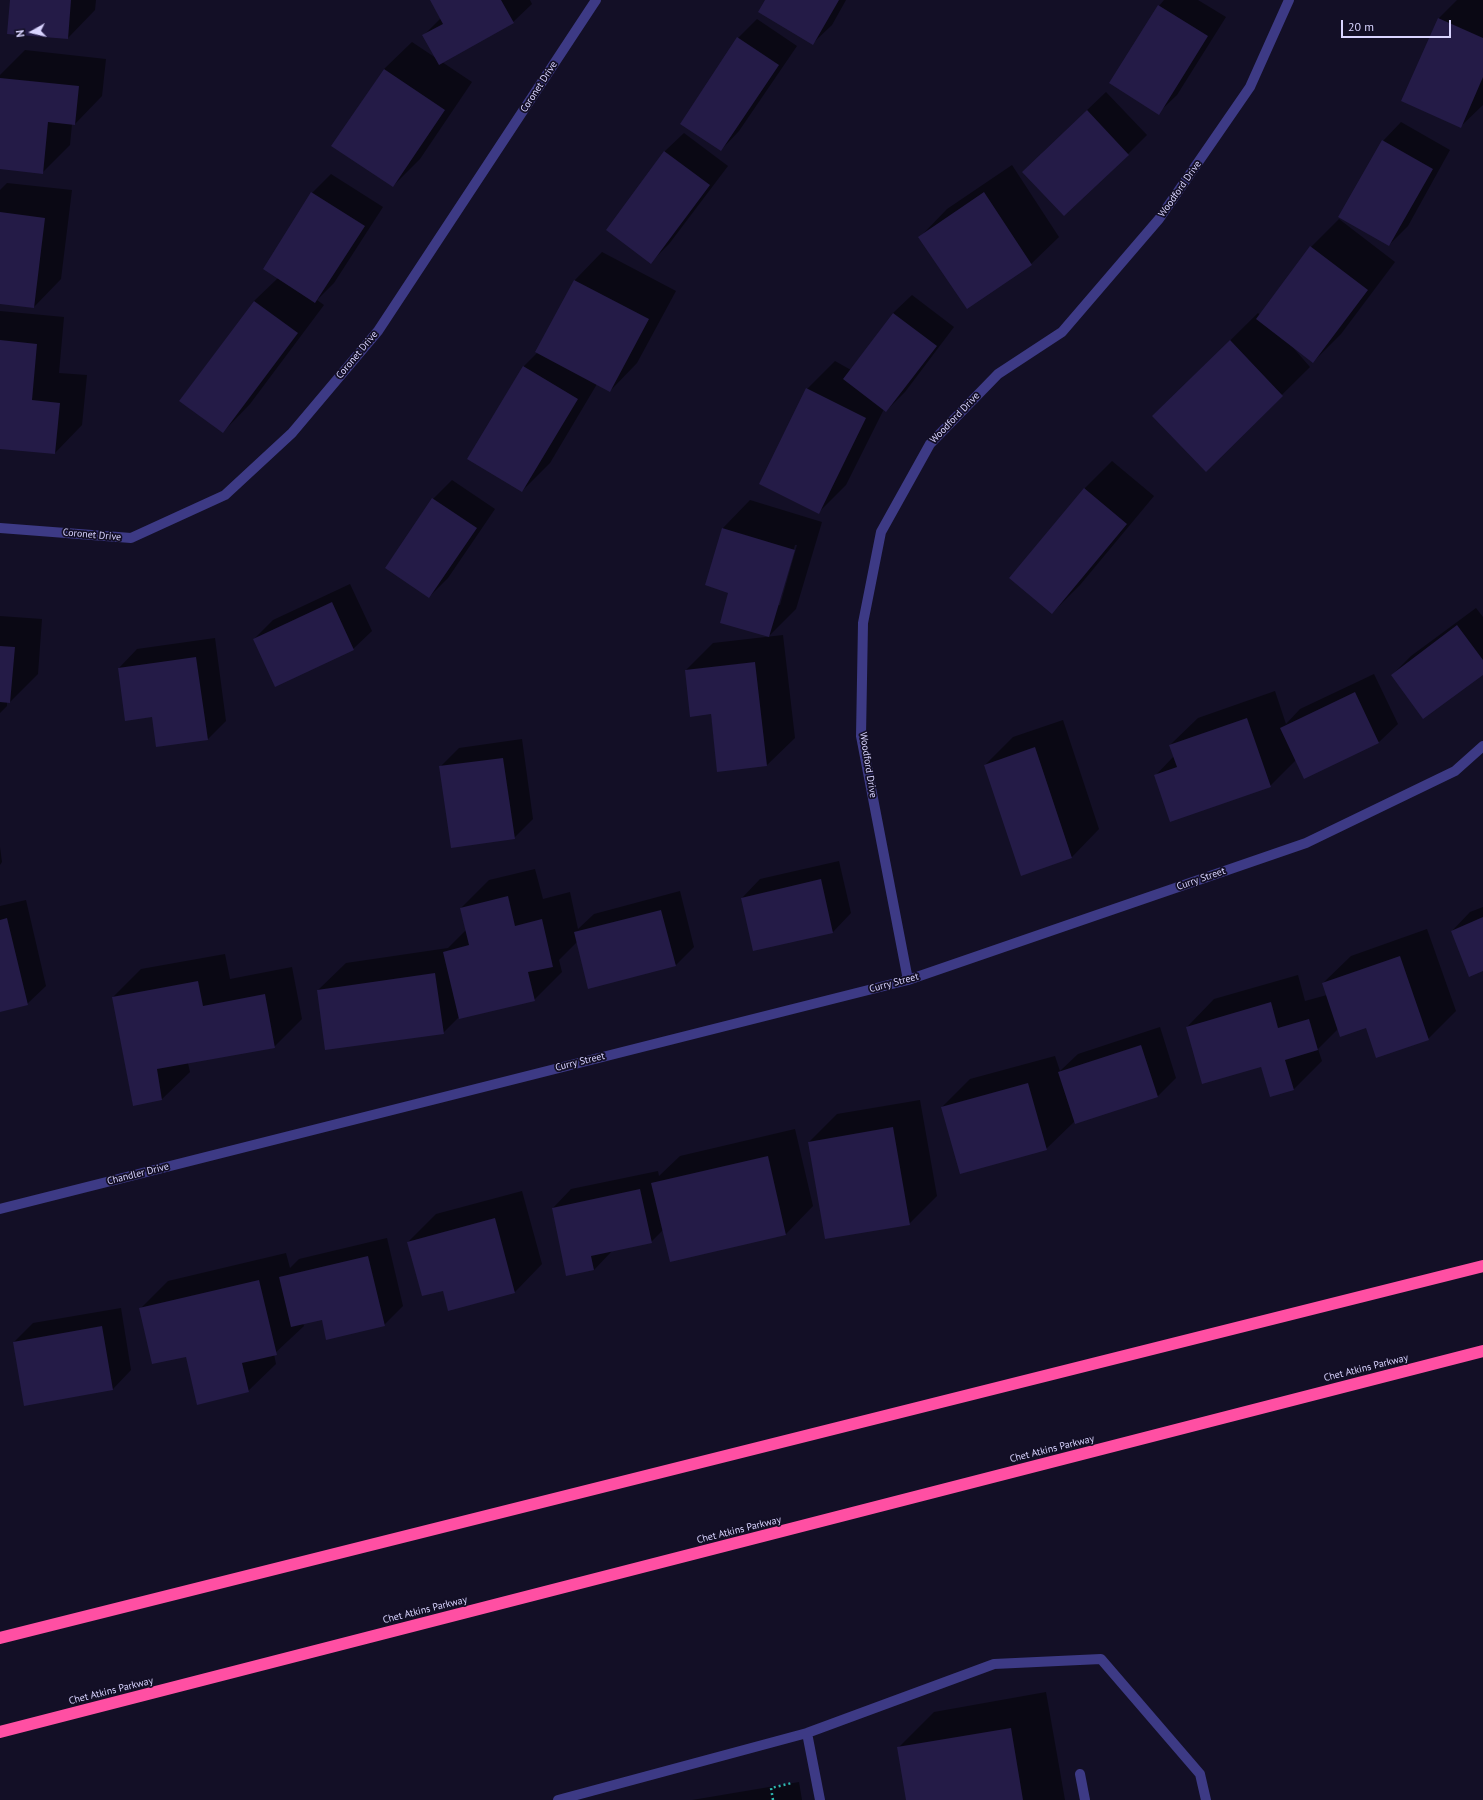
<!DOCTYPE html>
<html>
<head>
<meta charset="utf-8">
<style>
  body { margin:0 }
  #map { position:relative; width:1483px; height:1800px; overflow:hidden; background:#130f26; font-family:"PT Sans",sans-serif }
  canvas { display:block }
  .north { position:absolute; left:12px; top:12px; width:40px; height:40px; -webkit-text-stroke:3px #130f26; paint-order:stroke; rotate:262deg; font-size:11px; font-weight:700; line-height:16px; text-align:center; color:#d9d4ff }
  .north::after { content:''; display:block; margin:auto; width:14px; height:18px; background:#d9d4ff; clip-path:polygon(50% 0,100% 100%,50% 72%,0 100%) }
  .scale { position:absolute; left:1341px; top:20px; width:110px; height:18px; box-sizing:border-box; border:2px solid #d9d4ff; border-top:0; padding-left:5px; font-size:12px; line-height:14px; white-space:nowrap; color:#d9d4ff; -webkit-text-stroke:3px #130f26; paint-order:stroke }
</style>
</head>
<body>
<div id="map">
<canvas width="1483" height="1800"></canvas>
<div class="north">N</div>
<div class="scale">20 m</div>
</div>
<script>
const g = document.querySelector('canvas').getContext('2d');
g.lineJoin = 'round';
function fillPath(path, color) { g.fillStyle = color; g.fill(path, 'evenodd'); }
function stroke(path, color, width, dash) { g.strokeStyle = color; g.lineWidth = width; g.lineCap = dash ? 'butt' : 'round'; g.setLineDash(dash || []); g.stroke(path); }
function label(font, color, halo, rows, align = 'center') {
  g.font = font + ' "PT Sans",sans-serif'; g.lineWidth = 3.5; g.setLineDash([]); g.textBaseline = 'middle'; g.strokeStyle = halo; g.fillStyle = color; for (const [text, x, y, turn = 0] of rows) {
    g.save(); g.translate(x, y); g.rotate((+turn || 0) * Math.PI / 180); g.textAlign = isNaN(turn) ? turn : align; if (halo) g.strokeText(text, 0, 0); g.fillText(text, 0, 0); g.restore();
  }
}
fillPath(new Path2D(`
  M11,0H96L95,10L68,38Z
  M431,0H530L532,4L513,22L442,62L472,82L420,159L393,186L333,145L384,69L412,42L436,58L424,35L441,18Z
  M766,0H846L832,25L813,43Z
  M1164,0H1198L1226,17L1177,95L1158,113L1159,6Z
  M1457,0H1483V105L1460,127L1402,101L1439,18Z
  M757,19L797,46L739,131L721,150L681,123L738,38Z
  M25,50L106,59L102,96L75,124H72L70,145L42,173L0,168V75Z
  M1106,92L1147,135L1128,154L1042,153Z
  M1401,122L1450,150L1408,226L1389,245L1383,141Z
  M684,133L728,166L669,244L651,262L607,230L665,151Z
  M1012,165L1059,237L1031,264L920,237L947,209Z
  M331,174L383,207L334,283L317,300L324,305L250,404L223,432L180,400L254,301L278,278L264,269L312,193Z
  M7,183L72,190L61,279L34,307L0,303V190Z
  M1339,219L1395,262L1341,334L1313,362L1290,344L1310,367L1206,470L1181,389L1258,313L1260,315L1311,247Z
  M602,252L676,291L637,363L610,391L597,384L550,463L522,491L469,458L524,366L538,352H536L575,280Z
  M912,295L954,327L905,392L886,411L884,409L846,485L818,513L807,389L835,361L851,370L893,313Z
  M0,311L64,317L59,373L87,375L82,425L55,453L0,448Z
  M1112,461L1154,496L1080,585L1052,613L1084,489Z
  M452,480L495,509L448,578L429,597L386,567L433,499Z
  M750,500L822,522L796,609L769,636L730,592L706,584L723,528ZM795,545H797L780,605H778Z
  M350,584L372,631L353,649L254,639L273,620Z
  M1476,608L1483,617V674L1392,675L1411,656Z
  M0,616L42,619L38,674L10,702H7V706L0,713Z
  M783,635L795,738L767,765L718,771L711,713L686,670L713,643Z
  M215,638L226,721L208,739L153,716L119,668L137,649Z
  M1374,674L1398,724L1379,742L1305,777L1296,760L1270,786L1155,776L1174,756L1170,745L1198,718L1275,691L1286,724L1300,709Z
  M1063,720L1099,829L1072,857L1022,874L985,765L1013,737Z
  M522,739L533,819L514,838L440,767L459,748Z
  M0,847L2,862L0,865Z
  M839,861L851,913L833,932L742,898L760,879Z
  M535,869L543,899L570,892L578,929L594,914L680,891L694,947L676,965L577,942L559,960L562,972L534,1000L458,1018L443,1033L318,990L346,963L448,948L466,930L461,908L489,880Z
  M26,900L46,986L27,1004L0,1011V906Z
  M1483,907V970L1452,931L1470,912Z
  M1427,929L1456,1011L1428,1039L1367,1027L1339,1028L1318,1049L1322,1061L1294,1089L1270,1096L1261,1066L1187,1027L1214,999L1298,975L1305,1001L1327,995L1323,983L1351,956Z
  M225,954L230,979L292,967L302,1019L274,1047L188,1063L190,1072L162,1099L133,1105L113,997L141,969Z
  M1160,1027L1176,1078L1158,1096L1075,1121L1046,1149L942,1107L970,1079L1055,1056L1060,1071L1078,1054Z
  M920,1100L937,1196L909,1224L809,1142L837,1114Z
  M795,1129L813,1206L786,1234L663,1230L651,1242L612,1251L594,1270L553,1208L571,1189L658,1171L659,1176L680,1156Z
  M522,1191L542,1264L515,1292L443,1290L408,1242L436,1214Z
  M387,1238L403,1306L384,1325L322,1319L303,1323L304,1326L274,1354L276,1364L248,1391L186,1355L140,1309L168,1281L286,1253L290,1268L299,1259Z
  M121,1308L131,1370L113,1389L14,1342L33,1323Z
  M1046,1692L1065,1800H907L898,1748L934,1712Z
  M799,1782L802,1800H692Z`), '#0007');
fillPath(new Path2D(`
  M10,0H71L68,39L7,34Z
  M430,0H501L514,23L439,65L422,35L443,24Z
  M765,0H839L813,45L758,12Z
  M1158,5L1208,36L1159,115L1109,83Z
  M1438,18L1483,38V77L1461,128L1401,101Z
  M737,37L779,65L721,151L680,124Z
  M384,69L445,110L393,187L331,146Z
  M0,78L79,86L75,125L48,122L43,174L0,169Z
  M1087,110L1129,155L1064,216L1022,172Z
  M1382,140L1433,169L1389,246L1338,217Z
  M664,151L710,185L651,264L606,230Z
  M311,192L365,226L315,303L263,269Z
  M984,192L1032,265L967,309L918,237Z
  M0,212L45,218L34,308L0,304Z
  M1310,246L1368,290L1313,363L1256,319Z
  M574,280L649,319L610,392L535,352Z
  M254,301L298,333L223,433L179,401Z
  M893,313L937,346L886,412L843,379Z
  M0,340L37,344L32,400L60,403L55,454L0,449Z
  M1230,340L1283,396L1206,472L1152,416Z
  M523,366L578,399L522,492L467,459Z
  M806,388L866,418L819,514L759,484Z
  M1084,488L1127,524L1052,614L1009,578Z
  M432,498L477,528L429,598L385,568Z
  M722,528L795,550L769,637L720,623L728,593L705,585Z
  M332,602L354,650L275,687L253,639Z
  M1457,625L1483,660V675L1423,719L1391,675Z
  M0,646L15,647L10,703L0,702Z
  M196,657L208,740L156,747L152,717L125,721L118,668Z
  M755,662L767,766L717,772L711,714L690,717L685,670Z
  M1355,692L1379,743L1304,779L1280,728Z
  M1247,718L1271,787L1170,822L1154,775L1177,767L1169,745Z
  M1035,747L1072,858L1021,876L984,765Z
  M503,758L515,839L451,848L439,766Z
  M821,879L833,933L753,951L741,898Z
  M508,896L515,926L542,919L553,967L528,972L535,1001L459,1019L443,952L469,945L460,908Z
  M661,910L676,966L588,989L574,932Z
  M1483,917V971L1469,977L1451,931Z
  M7,918L28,1005L0,1012V920Z
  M1400,956L1429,1040L1376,1058L1366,1028L1340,1037L1322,983Z
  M435,973L444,1034L325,1050L317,990Z
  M198,981L203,1006L265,994L275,1048L157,1069L162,1100L133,1106L112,997Z
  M1271,1002L1278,1028L1309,1019L1318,1050L1285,1060L1294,1090L1270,1097L1261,1067L1202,1084L1186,1027Z
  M1141,1045L1158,1097L1075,1124L1058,1072Z
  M1028,1083L1047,1150L960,1174L941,1107Z
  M893,1127L910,1225L825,1239L808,1142Z
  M768,1156L786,1235L670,1262L651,1183Z
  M640,1189L652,1243L591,1256L594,1270L566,1276L552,1208Z
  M495,1218L515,1293L448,1311L443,1291L422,1296L407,1242Z
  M368,1256L385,1326L326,1340L322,1320L291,1327L279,1277Z
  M259,1280L277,1355L242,1363L249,1392L197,1405L186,1357L152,1364L139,1308Z
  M102,1326L113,1390L24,1406L13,1342Z
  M1011,1728L1023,1800H906L897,1747Z`), '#241b47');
stroke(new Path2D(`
  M773,1800L771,1788L792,1783`), '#2fb8b0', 2.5, [2, 3]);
stroke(new Path2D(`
  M1080,1774L1085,1800`), '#3d3a85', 10);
stroke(new Path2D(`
  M0,528L131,538L225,495L292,433L378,331L596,0
  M908,980L861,736L863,623L881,532L930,444L998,374L1062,332L1159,219L1250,87L1289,0
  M0,1209L908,980L1306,843L1455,771L1483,746
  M807,1733L820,1800
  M558,1800L807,1733L994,1664L1101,1659L1200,1774L1206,1800`), '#3d3a85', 10);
stroke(new Path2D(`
  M0,1638L1483,1266
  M0,1732L1483,1351`), '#ff4fa3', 12);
label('10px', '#d9d4ff', '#130f26', [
  ["Coronet Drive",539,87,-57],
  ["Woodford Drive",1180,189,-55],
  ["Coronet Drive",357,355,-50],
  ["Woodford Drive",955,418,-46],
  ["Coronet Drive",92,535,5],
  ["Woodford Drive",868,765,81],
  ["Curry Street",1201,879,-19],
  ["Curry Street",894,983,-15],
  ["Curry Street",580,1062,-14],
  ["Chandler Drive",138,1174,-14],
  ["Chet Atkins Parkway",1366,1368,-14],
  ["Chet Atkins Parkway",1052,1449,-14],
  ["Chet Atkins Parkway",739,1530,-14],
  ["Chet Atkins Parkway",425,1610,-14],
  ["Chet Atkins Parkway",111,1691,-14]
]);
</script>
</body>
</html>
